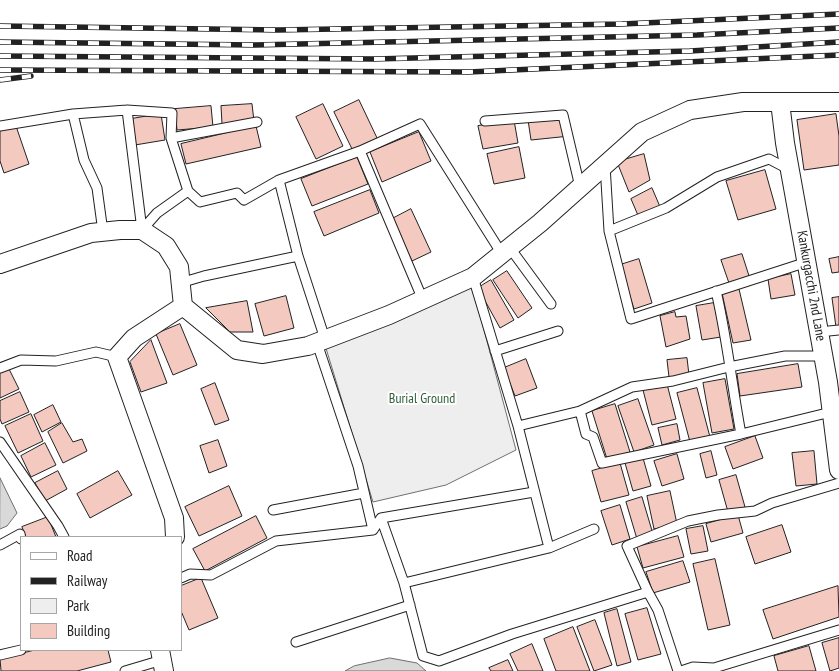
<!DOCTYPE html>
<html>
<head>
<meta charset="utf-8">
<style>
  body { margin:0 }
  #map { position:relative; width:839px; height:671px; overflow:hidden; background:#fff; font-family:"PT Sans Narrow",sans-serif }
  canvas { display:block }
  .legend { position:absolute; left:20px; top:536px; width:162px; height:115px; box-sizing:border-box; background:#fff; border:1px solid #a7a7a7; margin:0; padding:6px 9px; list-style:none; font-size:15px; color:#222 }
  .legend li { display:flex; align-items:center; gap:10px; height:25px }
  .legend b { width:25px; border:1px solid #a7a7a7 }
</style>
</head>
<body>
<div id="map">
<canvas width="839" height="671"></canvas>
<ul class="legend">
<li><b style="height:6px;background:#fff"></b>Road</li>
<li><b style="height:6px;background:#222"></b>Railway</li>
<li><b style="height:14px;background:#eee"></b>Park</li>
<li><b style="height:14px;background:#f3c9c0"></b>Building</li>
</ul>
</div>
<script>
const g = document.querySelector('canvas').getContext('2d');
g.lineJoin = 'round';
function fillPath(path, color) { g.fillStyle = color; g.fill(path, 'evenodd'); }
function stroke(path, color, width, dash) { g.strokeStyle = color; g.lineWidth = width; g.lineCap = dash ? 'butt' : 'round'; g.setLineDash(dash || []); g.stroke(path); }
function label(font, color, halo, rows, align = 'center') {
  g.font = font + ' "PT Sans Narrow",sans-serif'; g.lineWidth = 4; g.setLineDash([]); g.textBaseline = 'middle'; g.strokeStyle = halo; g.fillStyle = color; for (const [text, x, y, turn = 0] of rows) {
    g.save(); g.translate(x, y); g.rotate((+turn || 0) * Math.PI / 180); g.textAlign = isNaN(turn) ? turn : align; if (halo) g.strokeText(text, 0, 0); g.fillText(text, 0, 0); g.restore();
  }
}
const green = new Path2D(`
  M472,285L516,450L446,485L373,502L325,345Z`);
fillPath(green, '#eee');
stroke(green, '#6f6f6f', 1);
const water = new Path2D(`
  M0,478L17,513L7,526L0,529Z
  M390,658L417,663L426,671H345L354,666Z`);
fillPath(water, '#d9d9d9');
stroke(water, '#6f6f6f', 1);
const building = new Path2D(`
  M359,100L378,140L353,151L334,112Z
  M252,104L254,121L222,124L221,106Z
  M323,104L343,146L316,159L296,117Z
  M211,106L213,127L177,130L175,109Z
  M161,114L165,140L135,145L131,119Z
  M566,114L570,136L531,140L528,120Z
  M836,114L839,136V165L804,170L797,120Z
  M514,120L518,143L483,149L478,126Z
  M16,126L29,164L4,173L0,161V131Z
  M256,126L261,147L186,164L181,144Z
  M419,132L431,161L382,182L370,152Z
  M519,147L525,178L494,184L487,154Z
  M644,154L650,180L629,192L617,162Z
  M357,157L368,184L312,206L301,179Z
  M765,170L776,209L738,220L726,181Z
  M652,188L661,209L640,220L631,199Z
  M370,190L379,213L324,236L314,212Z
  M411,209L431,252L412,261L392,219Z
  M742,254L751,282L730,286L721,260Z
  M839,257V272L832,273L829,259Z
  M639,259L652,303L634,309L620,265Z
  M507,271L532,308L518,318L493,280Z
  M791,274L795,295L771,299L768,279Z
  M491,280L514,320L500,328L478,288Z
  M739,289L751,340L733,343L722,293Z
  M286,296L294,328L264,336L255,304Z
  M839,297V327H836L832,298Z
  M247,301L253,332H230L206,308Z
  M714,303L721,337L702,340L696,306Z
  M675,312L676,317L686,316L690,339L666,347L660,316Z
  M180,324L197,365L173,375L156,334Z
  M151,340L167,383L141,392L130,362Z
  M687,358L689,375L669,377L667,360Z
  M526,359L537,388L515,396L504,368Z
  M798,364L802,387L740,396L737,374Z
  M9,369L19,389L0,398V373Z
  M725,379L734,429L712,433L703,383Z
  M215,383L229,420L215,425L201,389Z
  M667,384L676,419L652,425L643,390Z
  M697,388L710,437L690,442L677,393Z
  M20,392L29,412L2,424L0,419V401Z
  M638,399L654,445L634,452L618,406Z
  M615,404L630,452L607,459L592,411Z
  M53,405L61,422L42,432L34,415Z
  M31,414L43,441L18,453L5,426Z
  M62,423L73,442L82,439L87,451L63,463L48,432Z
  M677,424L680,440L662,445L658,428Z
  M755,436L763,458L733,469L725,447Z
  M218,440L227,466L209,473L200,446Z
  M45,443L56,465L31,477L21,456Z
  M711,451L717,475L706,478L700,454Z
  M814,451L817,484L796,486L792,453Z
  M677,454L684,479L662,486L654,461Z
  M643,458L651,486L633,491L625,463Z
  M620,463L629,495L601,502L592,471Z
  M58,471L67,489L45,501L35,483Z
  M118,471L132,495L90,518L77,494Z
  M736,475L745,507L728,512L719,480Z
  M229,486L242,516L199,536L185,507Z
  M670,491L677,524L654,529L647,496Z
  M642,497L653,534L637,539L626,502Z
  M620,505L630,539L612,545L601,511Z
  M738,515L743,533L711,542L706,524Z
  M256,516L267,538L205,571L193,549Z
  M48,517L56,537H26L22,527Z
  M782,525L791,552L755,564L746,537Z
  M703,526L708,551L691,554L686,529Z
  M678,536L684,557L643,568L637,547Z
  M715,559L730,625L708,630L693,564Z
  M683,561L690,582L653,593L646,572Z
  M201,578L218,618L189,630L181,611V586Z
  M838,586L839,617L773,639L763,610Z
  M647,608L661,654L638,660L625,614Z
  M617,609L631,662L617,666L604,613Z
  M595,620L612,665L594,671L577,627Z
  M573,627L590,671H556L544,639Z
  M839,638V668L830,671L822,643Z
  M532,644L543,671H518L510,654Z
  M809,646L816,671H778L774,656Z
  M35,650H108L111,662L77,671H1L0,659Z
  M508,660L513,671H491L489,668Z`);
fillPath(building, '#f3c9c0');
stroke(building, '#222', 1);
const service = new Path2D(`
  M127,110L142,230
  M73,114L84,160L97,188L103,232
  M485,121L563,115L580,187
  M0,126L73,114L127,110L172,113L171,138L188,191L200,202L237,193L244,200L279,180
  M171,138L257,122
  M360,151L423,300
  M605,165L609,231L631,319L807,262
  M142,230L157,213L188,191
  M609,231L666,208L717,177L769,159L790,170
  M510,248L551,304
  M473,277L518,426L549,548
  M180,283L204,276L298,256
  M716,291C727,338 732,386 741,434
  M819,332L839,330
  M325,339L298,256L279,180L360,151L420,124L502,254
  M317,343L358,466L373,530
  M495,351L558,331
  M0,368L21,360L56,361L96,352L117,357
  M580,411L586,434L593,437L602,463L741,434L831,412
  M518,426L580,411L632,387L673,381L729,367L785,356H823
  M0,442L58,526L64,537
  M273,510L364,493
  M381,518L404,583L423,656L439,661L512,634L648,592
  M0,545L20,534L21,539
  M181,578L190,574L211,575L276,541L373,530L381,518L534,492
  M404,583L549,548L594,529
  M296,642L410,605
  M0,655L21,650
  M125,671L162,660
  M678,671L658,610L648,592L627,546L688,521L718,515L755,511L772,503L839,483
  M681,671L693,667L714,668L839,630`);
const minor = new Path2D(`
  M780,102L785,143L828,382L839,470
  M0,264L91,233L120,230H142L166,246L179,267L183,306L134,338L117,357L174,518L175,537
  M183,306L237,350L263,354L308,346L389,315L473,277L540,223L642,132L690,110L743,102H839
  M160,650L164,671`);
stroke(service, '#222', 11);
stroke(minor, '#222', 20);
stroke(service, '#fff', 9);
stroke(minor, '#fff', 18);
const rail = new Path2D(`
  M0,26L278,30L622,24L839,14
  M0,42L255,45L697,35L839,28
  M0,56L374,59L690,51L839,42
  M0,70L469,72L839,55
  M0,80L31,76`);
stroke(rail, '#222', 5.5);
stroke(rail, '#fff', 4, [11]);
label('14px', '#222', '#fff', [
  ["Kankurgacchi 2nd Lane",811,286,80]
]);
label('14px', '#2f5e38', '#fff', [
  ["Burial Ground",422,399]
]);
</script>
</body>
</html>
